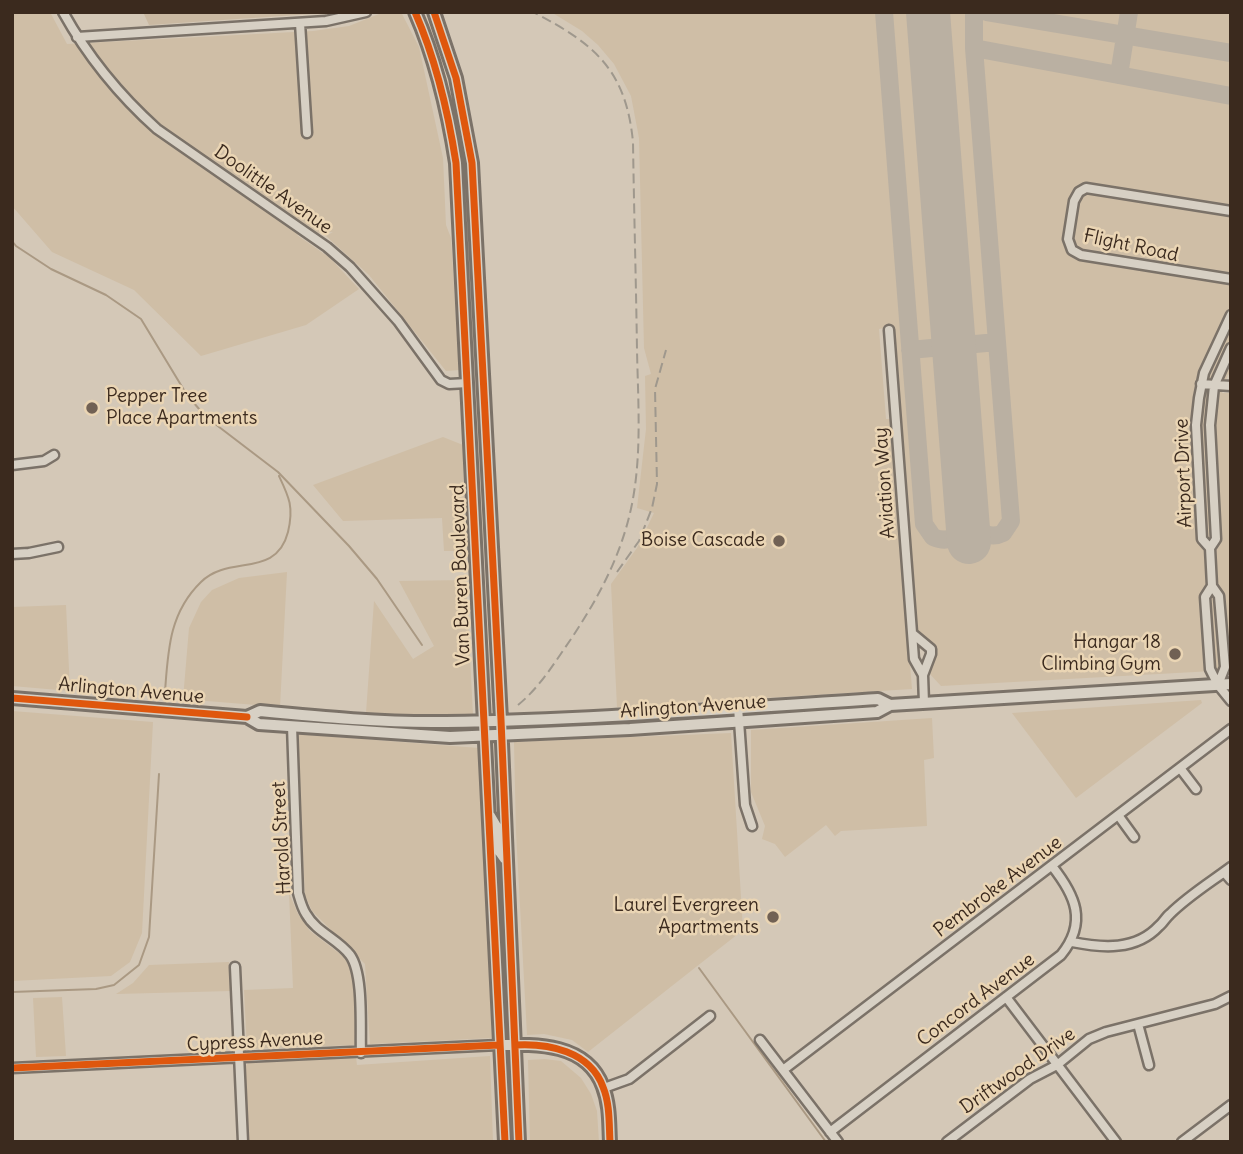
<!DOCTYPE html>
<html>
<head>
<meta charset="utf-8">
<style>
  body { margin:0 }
  #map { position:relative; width:1243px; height:1154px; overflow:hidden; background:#d4c8b7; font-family:Delius,sans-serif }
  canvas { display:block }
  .frame { position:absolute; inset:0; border:14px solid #3b2a1e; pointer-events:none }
</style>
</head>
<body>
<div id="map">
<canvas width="1243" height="1154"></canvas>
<div class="frame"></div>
</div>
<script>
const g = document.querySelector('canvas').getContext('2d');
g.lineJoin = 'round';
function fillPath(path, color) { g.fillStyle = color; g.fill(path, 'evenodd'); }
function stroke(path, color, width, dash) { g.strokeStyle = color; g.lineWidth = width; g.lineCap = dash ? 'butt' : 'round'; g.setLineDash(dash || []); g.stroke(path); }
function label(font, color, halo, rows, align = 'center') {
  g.font = font + ' Delius,sans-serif'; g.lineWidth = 5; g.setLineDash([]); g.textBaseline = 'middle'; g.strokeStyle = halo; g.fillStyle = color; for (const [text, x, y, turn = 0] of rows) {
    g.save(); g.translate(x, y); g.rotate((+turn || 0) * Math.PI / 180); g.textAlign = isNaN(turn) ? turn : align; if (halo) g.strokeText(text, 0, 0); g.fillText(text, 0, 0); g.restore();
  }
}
fillPath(new Path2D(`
  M12,12H50L67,44L313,31L349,26L384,12H401L419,47L443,158L446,225L451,238L459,370L446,371L369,275L326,236L333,232L297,235L330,258L359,289L306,325L201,356L134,290L52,252L12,206Z
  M551,12H1231V378L1228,374L1222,393H1231V670L941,686L928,672L933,646L919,633L917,626L893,326L879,329L886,419H890L912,689L617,707L611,584L637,548L654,513L637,508L646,429L645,376L651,374L644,348L639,138L631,96L614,64L598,45L582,31Z
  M443,437L463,445L465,551H444L442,518L343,521L313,485Z
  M287,572L280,707L183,699L189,628L201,602L212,590L239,578Z
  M466,580L473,715L463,717L366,713L374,601L413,659L434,646L399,581Z
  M66,605L70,691L12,686V607Z
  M1201,700L1202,703L1076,798L1012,713Z
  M12,711L153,722L142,933L130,962L111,976L12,981Z
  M932,718L934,758L924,760L927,826L841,831L835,836L826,825L785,857L775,844L762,839L765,826L751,792V730Z
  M731,733L743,930L588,1052L572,1040L544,1034L527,1035L516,832L514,742Z
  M297,734L479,748L492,1038L370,1044L365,964L312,911L305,895Z
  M289,893L298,914L310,931L344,957L350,967L354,982L356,1045L247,1049L244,990L293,988Z
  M229,962L231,991L116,994L133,983L149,965Z
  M62,997L66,1056L36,1057L33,998Z
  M490,1056L493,1142H248L245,1067L248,1063L356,1057L357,1065Z
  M545,1059L561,1061L581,1078L591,1094L597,1111L599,1142H530L528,1060Z`), '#cfbea6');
fillPath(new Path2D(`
  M143,12H340L149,25Z`), '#cab9a2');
stroke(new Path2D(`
  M12,241L16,246L51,269L106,295L141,319L187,395L206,417L278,472L349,546L377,579L422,645
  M165,692C168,651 169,613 201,582C229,554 276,579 288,532C294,507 289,497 279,476
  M699,968L826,1142
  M12,992L96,989L114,985L139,965L149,937L159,774`), '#aa9983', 2);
stroke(new Path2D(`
  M884,12L924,524L933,537C952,545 959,534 967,518C978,529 987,541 1003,533L1011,521L974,48V12
  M987,12L1231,53
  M974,48L1231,96
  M1119,75L1129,12
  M910,350L997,342`), '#bab0a2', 18);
stroke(new Path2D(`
  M928,12L969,542`), '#bab0a2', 44);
const minor = new Path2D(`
  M63,12C88,57 118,94 157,129L327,247L350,267L398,321L441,380L449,384L468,383
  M300,23L307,133
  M77,37L326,21L366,12
  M1231,211L1086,188L1079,192L1074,201L1068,239L1072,250L1081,255L1231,279
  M889,330L914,659L923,675
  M1201,384L1231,386
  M12,465L44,461L54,455
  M1210,548L1202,539L1196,425L1199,398L1204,373L1231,315
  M12,554L29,553L58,547
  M1212,586L1205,597L1210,669L1218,685L1231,701
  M913,634L931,649V654L923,675L924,703
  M1218,685L1225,667L1219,596L1212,586L1210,548L1216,539L1210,425L1214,386L1231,348
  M738,707L745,805L752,826
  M292,726L298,893C300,900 302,908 306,914C316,932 338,939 350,955C364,974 360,1028 361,1053
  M1180,768L1196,789
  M1118,815L1134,837
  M1224,872L1231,880
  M1072,942C1102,948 1136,951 1159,926C1163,923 1166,917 1170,914C1188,896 1211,882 1231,867
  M235,967L243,1142
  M1006,997L1116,1142
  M1138,1024L1149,1065
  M760,1040L838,1142
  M12,1068L499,1045
  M783,1070L1231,729
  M604,1088L629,1079L710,1016
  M830,1132L1061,955C1088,922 1075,895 1052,866
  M947,1142L1030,1079L1057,1065L1089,1039L1106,1032L1215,1004L1231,996
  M1182,1142L1231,1105`);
const major = new Path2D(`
  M415,12C436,60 448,111 456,163L505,1142
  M434,12L456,78L472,163L501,720L519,1142
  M12,698L247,717L259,724L450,737L630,729L877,712L890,705L1231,684
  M247,717L260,711C322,717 384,723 446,722C590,720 734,708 878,699L890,705
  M490,816L497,828L498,849L505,859
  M499,1045C537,1044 587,1043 603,1087C610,1105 609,1124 610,1142`);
stroke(minor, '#7b7268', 13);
stroke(major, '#7b7268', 16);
stroke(minor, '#d7d0c4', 8);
stroke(major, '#d7d0c4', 10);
stroke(new Path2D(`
  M617,572L639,541L652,508L657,484L655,389L666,350
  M518,705C540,687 555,662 571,639C599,597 622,554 632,504C642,453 638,401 637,350C636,281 634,211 633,142C626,70 595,44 533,12`), '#9f988d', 2, [10, 5]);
stroke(new Path2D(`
  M415,12C436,60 448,111 456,163L505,1142
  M434,12L456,78L472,163L501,720L519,1142
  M12,698L247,717
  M515,1045C548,1043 590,1051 603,1087C610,1104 609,1124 610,1142
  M12,1068L499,1045`), '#df570d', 7);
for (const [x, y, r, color] of [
  [92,408,7,"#716154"],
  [779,541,7,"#716154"],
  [1175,654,7,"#716154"],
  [773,917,7,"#716154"]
]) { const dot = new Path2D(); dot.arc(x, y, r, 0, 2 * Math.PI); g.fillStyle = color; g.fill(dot); stroke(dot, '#ead5b4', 2.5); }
label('19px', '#3b2a1e', '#ead5b4', [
  ["Doolittle Avenue",273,190,35],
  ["Flight Road",1131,246,12],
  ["Airport Drive",1184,473,-92],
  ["Aviation Way",885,483,-94],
  ["Van Buren Boulevard",461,575,-92],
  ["Arlington Avenue",131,691,5],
  ["Arlington Avenue",693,707,-4],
  ["Harold Street",282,838,-93],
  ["Pembroke Avenue",998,887,-37],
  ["Concord Avenue",976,1000,-37],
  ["Cypress Avenue",255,1042,-3],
  ["Driftwood Drive",1018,1071,-35]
]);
label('19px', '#3b2a1e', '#ead5b4', [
  ["Pepper Tree",106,397,"left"],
  ["Place Apartments",106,419,"left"],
  ["Boise Cascade",765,541],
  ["Hangar 18",1161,643],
  ["Climbing Gym",1161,665],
  ["Laurel Evergreen",759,906],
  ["Apartments",759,928]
], 'right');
</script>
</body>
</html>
